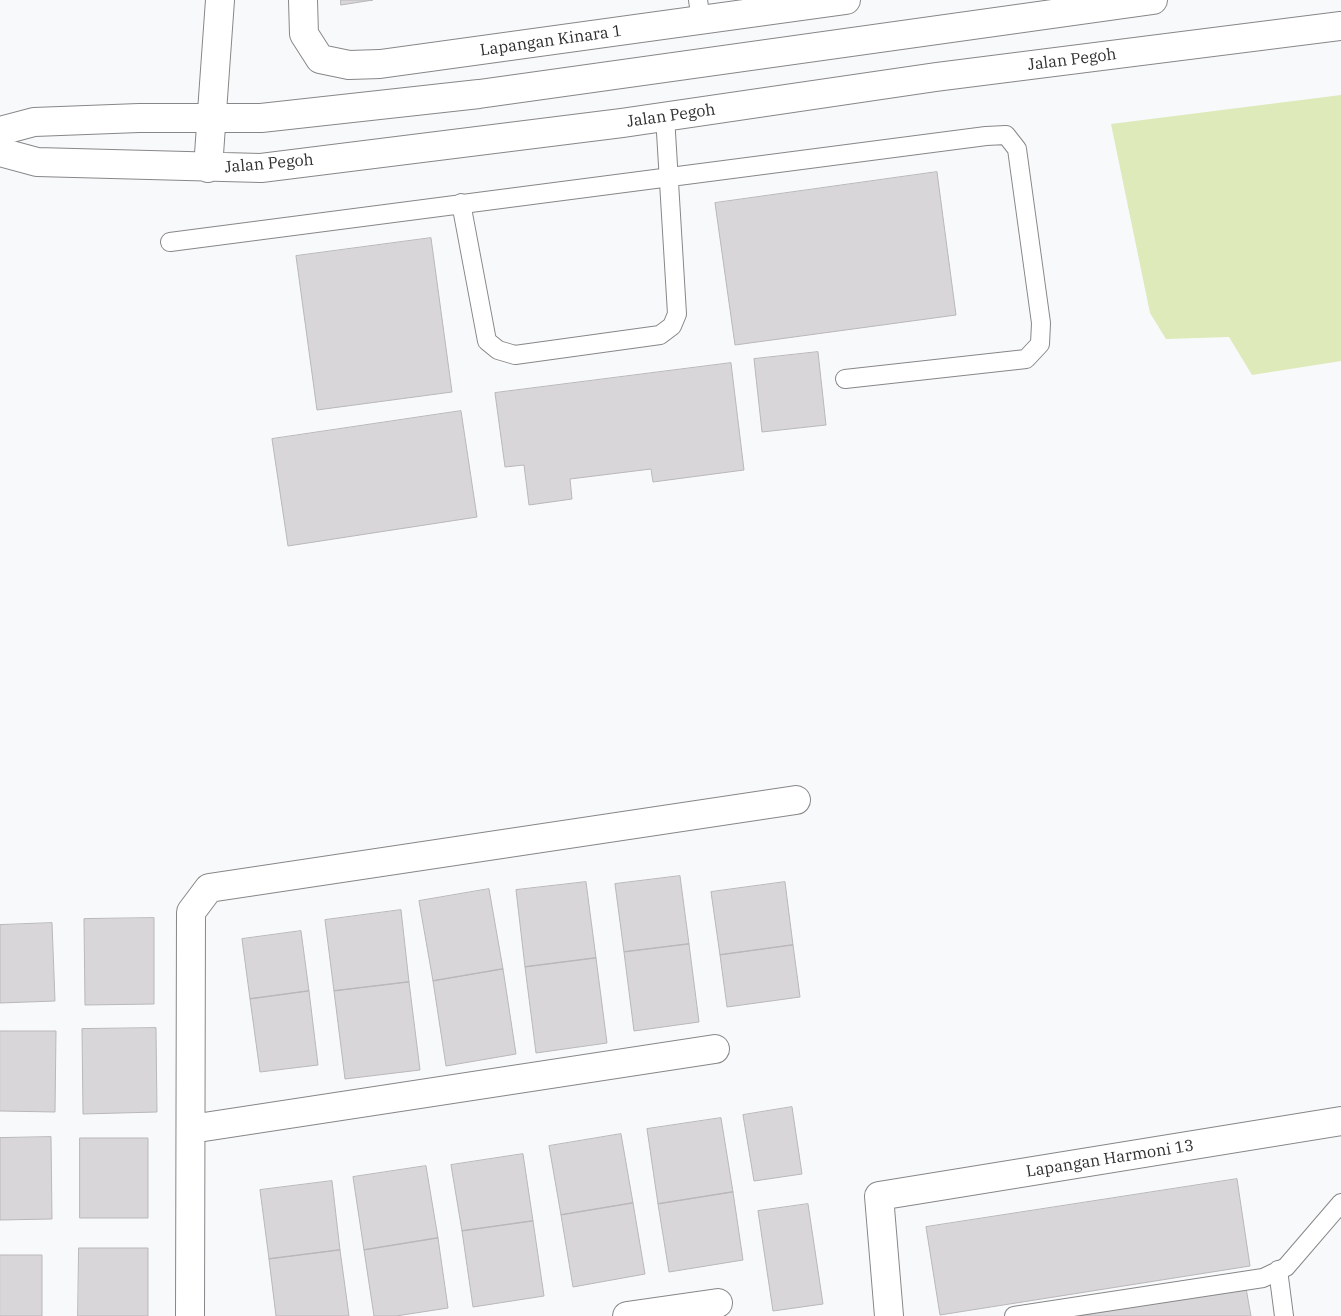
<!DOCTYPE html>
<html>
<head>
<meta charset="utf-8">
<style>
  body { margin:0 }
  canvas { display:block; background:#f8f9fb }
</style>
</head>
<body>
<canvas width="1341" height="1316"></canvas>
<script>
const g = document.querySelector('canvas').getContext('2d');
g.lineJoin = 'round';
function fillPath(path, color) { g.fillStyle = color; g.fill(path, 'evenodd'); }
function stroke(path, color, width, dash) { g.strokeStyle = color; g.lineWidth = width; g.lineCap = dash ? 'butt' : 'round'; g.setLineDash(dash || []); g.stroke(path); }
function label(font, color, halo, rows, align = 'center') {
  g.font = font + ' "IBM Plex Serif",serif'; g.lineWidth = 4; g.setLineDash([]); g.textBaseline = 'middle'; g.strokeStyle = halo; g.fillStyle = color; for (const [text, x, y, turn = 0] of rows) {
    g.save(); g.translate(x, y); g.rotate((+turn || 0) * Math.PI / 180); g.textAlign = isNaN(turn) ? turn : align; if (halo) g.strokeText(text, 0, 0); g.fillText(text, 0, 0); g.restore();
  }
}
fillPath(new Path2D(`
  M1341,95V361L1252,375L1229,337L1166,339L1150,313L1111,124Z`), '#deeab9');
const building = new Path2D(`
  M341,0H373L341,5Z
  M937,172L956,315L735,345L715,203Z
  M431,238L452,392L317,410L296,256Z
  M818,352L826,425L762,432L754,359Z
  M731,363L744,470L653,482L651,469L570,479L572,499L529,505L524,465L505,467L495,393Z
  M461,411L477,517L288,546L272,439Z
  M680,876L689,944L624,952L615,884Z
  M586,882L596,958L525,967L516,890Z
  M785,882L793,945L720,955L711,892Z
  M489,889L503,969L433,981L419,901Z
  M401,910L409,982L334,991L325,920Z
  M154,918V1004L85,1005L84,919Z
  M52,923L55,1001L0,1003V925Z
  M301,931L309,991L250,999L242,939Z
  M689,944L699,1022L634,1031L624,952Z
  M793,945L800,997L727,1007L720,955Z
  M596,958L607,1043L536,1053L525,967Z
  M503,969L516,1054L446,1066L433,981Z
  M409,982L420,1070L345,1079L334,991Z
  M309,991L318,1065L260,1072L250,999Z
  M156,1028L157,1112L83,1114L82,1029Z
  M0,1031H56L55,1112L0,1111Z
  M792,1107L802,1174L754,1181L743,1115Z
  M721,1118L733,1192L658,1204L647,1129Z
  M621,1134L633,1203L561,1215L549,1146Z
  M51,1137L52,1219L0,1220V1138Z
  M80,1138H148V1218H80Z
  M523,1154L533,1221L462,1231L451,1165Z
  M426,1166L438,1238L364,1250L353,1177Z
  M1237,1179L1250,1266L940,1315L926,1227Z
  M332,1181L340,1250L269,1259L260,1190Z
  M733,1192L743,1260L669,1272L658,1204Z
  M633,1203L645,1274L573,1287L561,1215Z
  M808,1204L823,1304L773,1311L758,1211Z
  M533,1221L544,1296L473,1307L462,1231Z
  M438,1238L448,1308L396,1316H374L364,1250Z
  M79,1248H148V1316H78Z
  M340,1250L349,1316H276L269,1259Z
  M0,1255H42V1316H0Z
  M1246,1288L1251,1316H1078Z`);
fillPath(building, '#d8d6d8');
stroke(building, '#b9b7b9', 1);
const lane = new Path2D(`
  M698,0L701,20
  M461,203L487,341L498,350L515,355L660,335L672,326L677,314L665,116
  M170,242L986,136L1006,135L1017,149L1041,323L1040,344L1026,359L845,379
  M1278,1270L1284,1316
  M1014,1316L1263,1278L1286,1267L1341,1203`);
const street = new Path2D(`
  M303,0L304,34L320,59L349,65L380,64L846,0
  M191,1129L715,1049
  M190,1316L191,912L209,888L796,800
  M627,1316L718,1303
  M889,1316L879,1196L1341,1121`);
const secondary = new Path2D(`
  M0,131L34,122L139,118H261L479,94L1153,0
  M0,152L37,162L261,168L622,123L936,77L1341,26
  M208,168L220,0`);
stroke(lane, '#878789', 20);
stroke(street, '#878789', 30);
stroke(secondary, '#878789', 30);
stroke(lane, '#fff', 18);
stroke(street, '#fff', 28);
stroke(secondary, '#fff', 28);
label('16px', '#2e2e2f', '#fff', [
  ["Lapangan Kinara 1",551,41,-8],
  ["Jalan Pegoh",1072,60,-7],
  ["Jalan Pegoh",671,116,-8],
  ["Jalan Pegoh",269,164,-5],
  ["Lapangan Harmoni 13",1110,1159,-9]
]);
</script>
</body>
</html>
